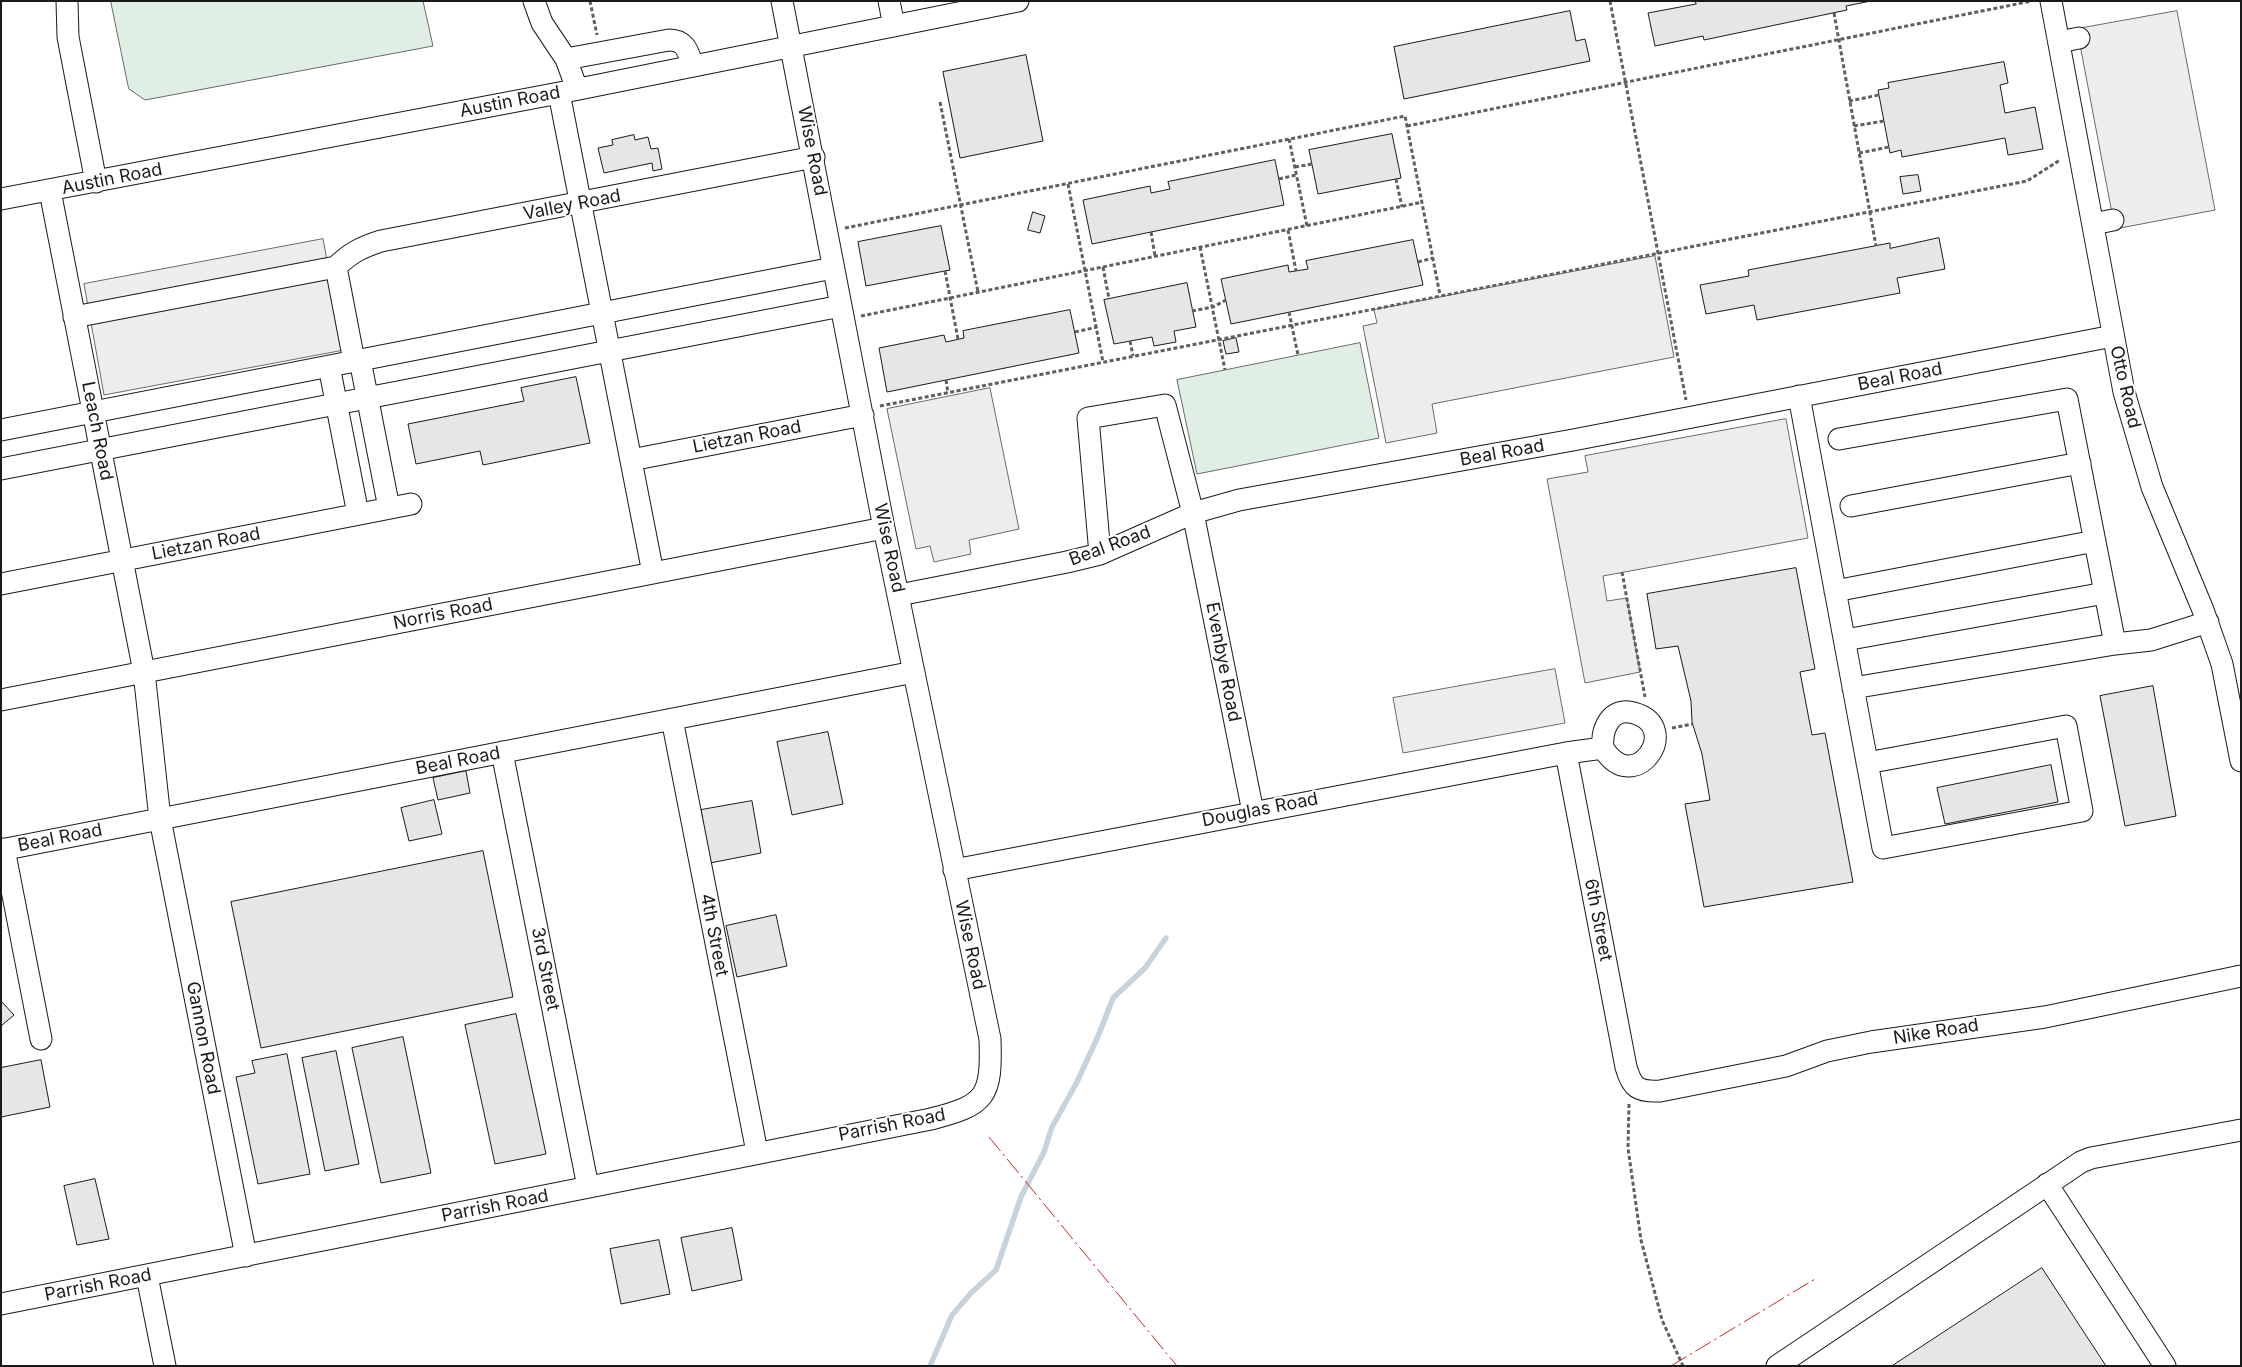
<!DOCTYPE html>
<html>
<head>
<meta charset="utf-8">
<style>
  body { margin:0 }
  #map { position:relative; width:2242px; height:1367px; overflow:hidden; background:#fff; font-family:Inter,sans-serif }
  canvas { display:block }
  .frame { position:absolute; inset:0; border:2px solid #1a1a1a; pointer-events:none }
</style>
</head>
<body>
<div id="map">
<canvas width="2242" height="1367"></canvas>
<div class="frame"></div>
</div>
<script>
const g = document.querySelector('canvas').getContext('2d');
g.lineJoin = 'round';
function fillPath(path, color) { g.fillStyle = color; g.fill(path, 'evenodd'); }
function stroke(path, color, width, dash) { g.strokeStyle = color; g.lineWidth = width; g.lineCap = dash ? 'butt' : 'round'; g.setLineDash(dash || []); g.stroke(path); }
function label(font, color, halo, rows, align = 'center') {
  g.font = font + ' Inter,sans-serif'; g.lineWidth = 4; g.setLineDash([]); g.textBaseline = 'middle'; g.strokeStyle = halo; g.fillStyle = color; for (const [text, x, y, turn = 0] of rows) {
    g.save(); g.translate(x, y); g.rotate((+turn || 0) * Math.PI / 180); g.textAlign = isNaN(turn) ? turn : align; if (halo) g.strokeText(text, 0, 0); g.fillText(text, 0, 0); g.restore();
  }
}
const green = new Path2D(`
  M111,1H423L433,46L145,100L129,89Z
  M1360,343L1379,438L1197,474L1177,380Z`);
fillPath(green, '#e0efe3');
stroke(green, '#6a6a6a', 1);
const parking = new Path2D(`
  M2177,11L2215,210L2115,229L2077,29Z
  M323,239L344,350L104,395L84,284Z
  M1655,256L1674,357L1432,404L1437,433L1386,443L1363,326L1377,323L1374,310Z
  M990,388L1019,529L969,540L971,554L934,562L930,546L916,549L887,409Z
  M1786,419L1808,538L1603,576L1607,601L1627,598L1640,672L1585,683L1547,479L1588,472L1585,456Z
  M1555,669L1565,723L1403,753L1393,698Z`);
fillPath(parking, '#ededed');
stroke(parking, '#6a6a6a', 1);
stroke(new Path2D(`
  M930,1366L952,1315L971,1293L996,1270L1021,1197L1044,1152L1052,1127L1077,1082L1099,1034L1113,998L1145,968L1166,938`), '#c6d2dc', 5.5);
const building = new Path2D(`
  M1695,1H1871L1846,6L1847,10L1704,40L1703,36L1655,46L1648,13L1696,4Z
  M1570,11L1576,41L1585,39L1590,61L1404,99L1394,47Z
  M1026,55L1043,141L960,158L943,72Z
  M2004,62L2008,83L2000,85L2005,113L2035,107L2043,149L2008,155L2005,138L1902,157L1901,150L1890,153L1878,90L1889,88L1888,83Z
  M1392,134L1401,178L1318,194L1309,150Z
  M634,135L635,140L648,137L651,149L658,148L662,169L653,171L652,163L604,173L598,148L613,145L612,140Z
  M1275,160L1284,205L1092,244L1083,200L1150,186L1151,193L1170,189L1168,182Z
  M1918,175L1921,191L1903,194L1900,177Z
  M1033,212L1045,216L1040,233L1028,230Z
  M941,226L950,270L866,286L858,242Z
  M1939,238L1945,269L1897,278L1900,293L1757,320L1754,305L1706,314L1700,285L1749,276L1748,270L1890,243V248Z
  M1413,240L1423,285L1231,324L1221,279L1288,265L1289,272L1308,269L1306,261Z
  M1187,283L1196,327L1174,331L1176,342L1154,346L1152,337L1114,344L1104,300Z
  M1070,310L1079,353L887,392L879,348L944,335L946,342L964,338L963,331Z
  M1236,338L1239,352L1226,354L1223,341Z
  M576,377L590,443L483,465L480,451L416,464L408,424L524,401L521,388Z
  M1796,568L1815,669L1800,672L1812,735L1825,733L1853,882L1704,907L1685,804L1710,800L1702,754L1692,722L1691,701L1678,646L1656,649L1647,594Z
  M2153,686L2176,816L2125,826L2100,696Z
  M828,732L843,804L792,815L777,742Z
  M2051,765L2058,802L1945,824L1937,788Z
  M466,771L470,793L438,800L433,778Z
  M434,800L442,834L409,841L401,808Z
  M752,801L761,853L710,863L701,810Z
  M483,851L513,997L261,1048L231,902Z
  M776,915L787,966L737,977L726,926Z
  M1,1001L14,1015L1,1026Z
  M516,1014L546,1154L495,1164L465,1025Z
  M403,1037L431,1173L381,1183L352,1048Z
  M336,1051L359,1164L325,1171L302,1058Z
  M287,1054L310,1174L258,1184L236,1077L255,1073L252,1061Z
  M41,1060L50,1107L1,1117V1068Z
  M95,1179L109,1239L77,1245L64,1186Z
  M732,1228L742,1280L692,1291L681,1238Z
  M659,1240L670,1294L621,1304L610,1249Z
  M2042,1268L2106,1366H1892Z`);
fillPath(building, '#e6e6e6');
stroke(building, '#1a1a1a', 1);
const minor = new Path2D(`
  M67,1L68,37L96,182
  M534,1L542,23L566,59L577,89
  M889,1L894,26
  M2051,1L2124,392L2152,487L2203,610L2222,664L2241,761
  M2059,42L2079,38
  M566,59L669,40C686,40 688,52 693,66
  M559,93L653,573
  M50,191L144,672L160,819L246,1256
  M1,199L559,93L1018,1
  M2093,224L2113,220
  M336,267C350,253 362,247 381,241L814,157
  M336,267L354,361
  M74,317L336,267
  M360,360L389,508
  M329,366L358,514
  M1799,396C1827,547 1855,698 1883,848L2082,811L2066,726L1867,763
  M1,430L833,268
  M1839,439L2067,399L2115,644
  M631,460L863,415
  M1,469L841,306
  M1851,506L2080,463
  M1100,554L1088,418L1165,405L1193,513L1253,812
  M1,584L411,504
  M1835,591L2095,541
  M899,595L1067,562L1100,554L1193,513L1239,500L1573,440L2113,336
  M1845,640L2105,593
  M1853,688L2115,644L2151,640L2208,622
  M1,700L884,528
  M672,719L757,1152
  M502,752L588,1187
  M1566,753L1626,1067C1632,1088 1638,1092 1660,1091L1786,1066L1827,1051L1871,1042L2045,1017L2241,976
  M4,849L41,1039
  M1,850L914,672
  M954,870L1566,753L1603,748C1634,799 1684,727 1634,713C1611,706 1601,729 1603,748
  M2047,1184L2165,1366
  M147,1276L165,1366
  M1,1304L931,1119C986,1105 992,1097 990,1039L884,528L782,1
  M1777,1366L2081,1162L2091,1158L2241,1130`);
stroke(minor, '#1a1a1a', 23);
stroke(new Path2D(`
  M590,1L597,35
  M1610,1L1686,400
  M1834,13L1876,246
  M1849,101L1879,95
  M940,102L978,292
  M1407,126L2032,1
  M1854,126L1884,121
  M1289,139L1307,226
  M1859,153L1889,147
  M1295,167L1312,164
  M1279,179L1296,175
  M1396,179L1402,207
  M1068,184L1103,362
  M845,228L1405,116L1440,295
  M1288,230L1296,271
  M1151,232L1155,256
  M1200,247L1225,370
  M1418,262L1433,258
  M1103,267L1109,299
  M945,271L958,339
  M1192,311L1213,307L1226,300
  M1289,312L1298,355
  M861,316L1423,202
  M1075,332L1097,327
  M1130,341L1133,356
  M946,380L948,393
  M880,406L2027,181L2060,160
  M1622,572L1645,697
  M1672,728L1692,724
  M1629,1104L1628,1148L1641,1240L1662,1320L1683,1366`), '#5f5f5f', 3, [4, 2.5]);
stroke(minor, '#fff', 21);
stroke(new Path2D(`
  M989,1137L1177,1366
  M1671,1366L1815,1279`), '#c62828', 1, [18, 4, 2.5, 4]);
label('18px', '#1a1a1a', '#fff', [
  ["Austin Road",510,102,-11],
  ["Wise Road",812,151,79],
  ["Austin Road",112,179,-11],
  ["Valley Road",572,205,-11],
  ["Beal Road",1900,377,-11],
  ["Otto Road",2125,387,77],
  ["Leach Road",97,431,79],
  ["Lietzan Road",747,437,-11],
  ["Beal Road",1502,453,-10],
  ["Lietzan Road",206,544,-11],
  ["Beal Road",1110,546,-20],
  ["Wise Road",889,548,78],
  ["Norris Road",443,614,-11],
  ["Evenbye Road",1223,662,79],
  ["Beal Road",458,761,-11],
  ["Douglas Road",1260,810,-11],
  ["Beal Road",60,838,-11],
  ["6th Street",1598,920,79],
  ["4th Street",714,935,79],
  ["Wise Road",970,945,78],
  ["3rd Street",545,969,79],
  ["Nike Road",1936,1032,-9],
  ["Gannon Road",203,1038,79],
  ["Parrish Road",892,1125,-11],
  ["Parrish Road",495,1206,-11],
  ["Parrish Road",98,1285,-11]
]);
</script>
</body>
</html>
